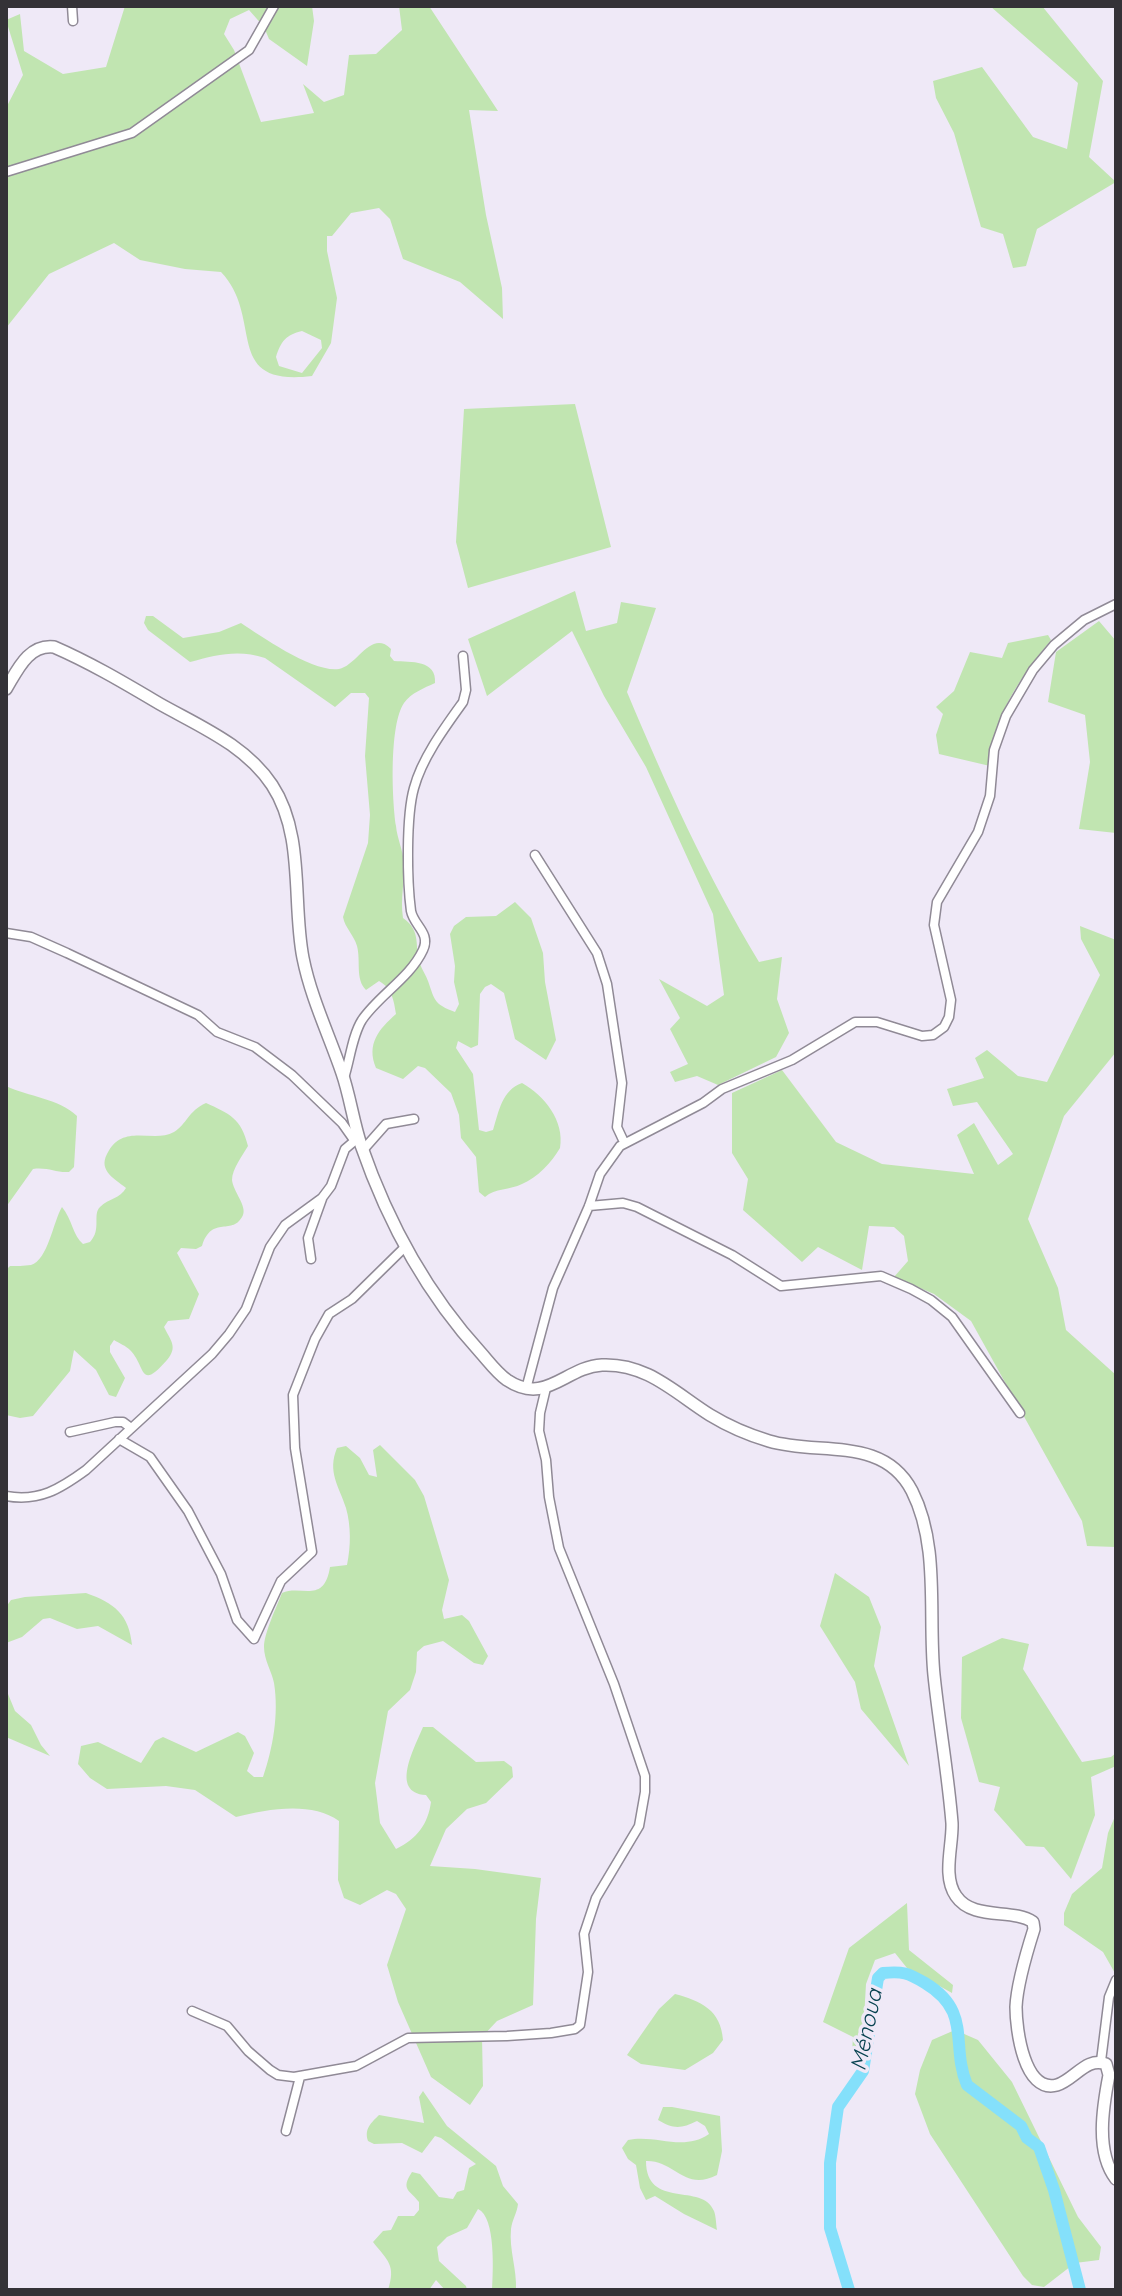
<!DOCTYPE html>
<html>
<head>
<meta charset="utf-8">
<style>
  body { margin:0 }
  #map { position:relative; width:1122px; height:2296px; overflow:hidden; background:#efe9f7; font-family:Quicksand,sans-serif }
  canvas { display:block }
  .frame { position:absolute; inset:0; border:8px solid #343237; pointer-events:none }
</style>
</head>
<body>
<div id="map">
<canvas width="1122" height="2296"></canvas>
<div class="frame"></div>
</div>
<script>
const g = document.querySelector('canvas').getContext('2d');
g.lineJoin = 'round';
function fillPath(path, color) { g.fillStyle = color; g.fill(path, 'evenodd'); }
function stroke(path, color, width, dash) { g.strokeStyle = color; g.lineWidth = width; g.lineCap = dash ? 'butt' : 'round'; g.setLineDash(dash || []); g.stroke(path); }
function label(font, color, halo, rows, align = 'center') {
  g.font = font + ' Quicksand,sans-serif'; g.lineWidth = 7; g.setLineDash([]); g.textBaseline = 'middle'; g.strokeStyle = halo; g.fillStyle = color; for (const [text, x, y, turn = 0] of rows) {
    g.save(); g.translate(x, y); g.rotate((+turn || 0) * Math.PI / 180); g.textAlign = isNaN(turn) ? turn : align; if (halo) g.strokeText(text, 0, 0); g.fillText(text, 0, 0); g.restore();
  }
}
fillPath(new Path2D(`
  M125,6H312L314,21L307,66L269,39L264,27L249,10L230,19L224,34L234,50L261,122L314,113L303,84L324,102L344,95L349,55L376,54L402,30L399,6H429L498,111L469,110L486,215L502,288L503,319L460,282L403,259L390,219L379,208L351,213L332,236H327V251L337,298L331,343L312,376C221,387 265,318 221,272L185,269L140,260L114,243L49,274L6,328V108L23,75L6,20L20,14L24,51L63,74L106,67ZM302,331L321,340L322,348L302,373L279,366L276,357C281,341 286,335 302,331Z
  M990,6H1042L1103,81L1089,157L1116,182L1037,229L1026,266L1013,268L1003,234L981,227L954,133L936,98L933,81L982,67L1033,137L1067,149L1078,83Z
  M575,404L611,547L468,588L456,542L464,409Z
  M575,591L586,631L617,623L621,602L656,608L627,692C666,785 707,876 759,962L782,957L777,999L789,1033L776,1057L718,1085L697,1076L675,1082L670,1072L688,1064L670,1029L680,1018L659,979L707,1006L724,995L713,914L646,767L604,696L572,631L487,696L468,639Z
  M146,616H153L183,638L219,632L241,623C262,637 314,673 339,669C357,666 371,629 391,649L390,656L394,661C411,662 437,660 435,683C424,688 411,693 404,703C389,725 392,799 396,826C397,838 403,850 404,863C405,882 400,897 403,918C422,931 414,946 420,964C422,970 426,975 428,981C435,1001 434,1004 455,1012L459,1004L454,982L455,966L450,934L454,926L466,917L496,916L515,902L531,918L543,953L545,982L556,1040L546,1060L515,1039L504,993L491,984L485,987L480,994L478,1045L471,1048L458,1041L456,1048L473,1074L479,1130L486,1132L493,1130C499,1111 502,1090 522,1083C544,1095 565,1121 560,1148C552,1162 537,1178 522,1184C510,1190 495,1188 485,1197L479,1192L476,1157L461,1138L459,1115L451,1093L425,1068L418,1066L403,1079L376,1068C366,1044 379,1029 396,1014C394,1001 392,988 379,981L366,990C355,979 361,961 357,946C354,935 345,928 343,917L368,843L370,815L365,756L369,698L365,693H351L335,707L265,658C238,649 216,655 190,662L148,630L144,623Z
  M1099,621L1116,641V833L1079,829L1090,762L1085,715L1048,702L1056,652Z
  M1048,635L1051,640C1021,677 992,716 990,766L939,754L936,735L943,714L936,707L954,691L970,652L1002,658L1008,643Z
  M1080,926L1116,940V1052L1064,1116L1028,1219L1058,1288L1066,1330L1116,1375V1547L1087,1546L1082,1521L971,1321L934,1294L894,1277L908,1261L904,1236L894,1227L869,1226L862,1270L818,1247L802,1262L743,1210L748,1179L732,1153V1093L782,1070L836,1142L882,1164L974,1174L957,1135L974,1123L998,1165L1013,1154L977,1102L953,1106L947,1089L984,1078L975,1058L987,1050L1018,1076L1047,1082L1100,975L1081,939Z
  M6,1086C29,1097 58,1098 77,1116L74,1167L69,1172C56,1173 48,1167 33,1169L6,1207Z
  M206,1103C230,1114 241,1118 248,1146C243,1155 232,1169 232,1180C233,1191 247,1206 243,1215C233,1237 212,1214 202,1246L196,1249L181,1248L177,1253L199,1294L189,1319L168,1321L164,1327C171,1341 178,1347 167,1360C139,1392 146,1366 130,1350C126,1346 119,1343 114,1340L110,1346V1352L125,1378L116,1397L109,1395L96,1370L74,1350L70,1371L33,1416L20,1418L6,1415V1270L10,1266C16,1266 24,1266 31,1265C48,1260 53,1222 62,1207C72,1219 73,1236 83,1244L90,1242C102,1229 92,1215 100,1207C109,1198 120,1199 126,1188C115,1179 98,1171 107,1154C123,1122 153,1144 174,1132C187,1124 188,1111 206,1103Z
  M380,1445L415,1480L424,1496L449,1580L442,1610L444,1619L462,1615L469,1621L488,1656L483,1665L474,1663L443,1641L424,1646L417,1652L416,1672L410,1690L388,1711L375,1783L380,1823L396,1849C417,1839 428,1824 431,1802L426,1795C389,1793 415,1747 423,1727H433L476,1762L504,1761L512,1767L513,1777L486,1803L467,1809L446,1829L430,1866L475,1869L541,1878L536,1919L533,2005L497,2021L482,2037L483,2086L470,2105L431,2077L398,2002L387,1965L406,1909L396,1894L387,1890L360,1905L344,1898L338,1880L339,1821C312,1801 267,1809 236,1817L195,1790L166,1786L107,1789L90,1778L78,1764L81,1746L98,1742L141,1763L155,1741L163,1737L196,1752L238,1732L245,1736L254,1753L247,1771L254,1777H263C273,1748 279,1714 274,1683C272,1672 264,1660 264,1647C264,1633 277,1606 282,1593C301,1584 324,1605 330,1567L347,1565C351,1546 351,1526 346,1508C339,1486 327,1472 337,1448L346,1446L360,1458L369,1475L377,1477L373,1450Z
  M835,1573L869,1597L881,1627L874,1666L909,1766L861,1709L855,1682L820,1626Z
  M86,1593C114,1603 129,1614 132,1645L98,1626L77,1629L50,1618L43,1619L22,1637L6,1643V1607L11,1600L25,1597Z
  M1002,1638L1029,1644L1023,1669L1082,1762L1111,1757L1116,1753V1766L1091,1777L1095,1815L1071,1879L1044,1847L1026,1846L994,1810L1000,1787L979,1782L961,1718L962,1657Z
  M6,1689L15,1711L31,1725L41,1745L50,1756L6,1737Z
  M1116,1814V1975L1103,1952L1064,1925V1913L1072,1894L1102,1868L1108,1833Z
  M907,1903L909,1950L953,1985L952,1993L907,1968L895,1953L875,1960L866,1984L862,2054L852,2053L853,2037L823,2022L849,1948Z
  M675,1994C701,2001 721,2010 723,2040L713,2053L685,2070L641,2064L627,2055L659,2009Z
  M955,2030L978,2040L1012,2082L1078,2217L1101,2247L1099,2260L1075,2263L1044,2287L1032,2285L1023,2276L930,2134L915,2094L920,2070L932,2040Z
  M423,2091L447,2126L496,2166L503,2186L518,2204C517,2213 512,2220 511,2229C509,2250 517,2269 516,2290H492C493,2272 496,2217 478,2209L467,2228L447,2237L437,2247L439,2261L466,2286L467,2290H445L436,2280L429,2290H388C396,2265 388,2261 373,2242L383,2231L391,2230L398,2216H414L419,2210V2202C410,2190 400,2190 412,2172L420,2174L439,2197L453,2199L457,2192L464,2190L469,2168L476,2164L441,2138L435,2136L422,2153L402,2143L374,2144L368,2141C364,2129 371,2123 379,2115L424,2123L419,2097Z
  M663,2107H672L720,2116L722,2151L717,2175C684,2192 675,2160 646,2161C646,2210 703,2182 714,2211C716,2216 716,2224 717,2230L684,2214L655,2196L646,2200L640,2188L636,2165L628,2159L622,2148L628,2140C656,2134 683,2152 709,2134L705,2126L697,2121C681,2129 673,2129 658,2120Z`), '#c1e5b1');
stroke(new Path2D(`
  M849,2290L830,2228V2163L838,2107L863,2071L878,1978L883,1973C903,1971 908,1973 925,1983C973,2012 950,2044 967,2085L1021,2126L1027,2138L1039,2147L1054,2190L1080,2290`), '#84e0fb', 12);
const street = new Path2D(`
  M72,6L73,21
  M6,172L132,133L249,50L274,6
  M535,855L597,953L607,984L622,1083L617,1127L624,1142
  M6,933L31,937L67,953L198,1015L217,1032L255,1047L292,1075L342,1123L354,1140
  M344,1078C350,1060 352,1036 362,1020C379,995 410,978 423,950C431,933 414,926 411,911C407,881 406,816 414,788C422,758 445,727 463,702L466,690L463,656
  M363,1150L386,1124L414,1119
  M589,1206L623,1203L637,1207L732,1255L781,1286L881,1276L911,1289L931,1300L952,1317L1020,1413
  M311,1259L308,1238L322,1199
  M526,1389L553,1288L589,1206L600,1174L620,1146L703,1103L722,1089L792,1060L855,1022H877L922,1036L933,1035L944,1027L949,1017L951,1000L934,925L937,902L978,832L990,796L994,750L1006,716L1033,670L1054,645L1084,620L1116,604
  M70,1432L115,1422H123L131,1428
  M119,1439L150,1457L188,1511L221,1574L237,1620L254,1639L281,1581L312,1552L295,1448L293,1395L315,1339L329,1314L352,1299L406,1246
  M6,1496C39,1502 60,1489 86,1470L212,1354L229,1334L246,1309L270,1247L285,1225L322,1198L331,1186L345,1149L358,1138
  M192,2011L227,2026L248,2051L270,2070L278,2075L294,2077L356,2066L408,2038L507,2036L551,2033L575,2029L580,2025L588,1972L584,1934L596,1898L639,1826L645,1792V1776L614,1684L559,1548L549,1497L546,1460L539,1431L540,1413L546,1388
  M1101,2061L1109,1997L1116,1980
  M286,2131L300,2077`);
const secondary = new Path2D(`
  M6,689C17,671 28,644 54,647C91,663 126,684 160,704C201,727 245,745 272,785C305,835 292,903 303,958C311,998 329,1035 342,1073C350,1096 353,1121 361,1145C387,1220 427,1294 481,1353C489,1362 497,1373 507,1380C546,1406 565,1367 602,1365C647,1363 675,1393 710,1415C728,1426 749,1435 769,1441C818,1456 883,1435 912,1491C940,1546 928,1615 934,1675C939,1724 948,1773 952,1823C953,1845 942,1876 956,1896C973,1921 1012,1908 1033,1922L1034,1929C1027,1951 1017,1984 1016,2007C1016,2029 1024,2094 1057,2085C1074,2080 1087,2056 1106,2064L1109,2075C1103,2106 1095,2152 1116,2179`);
stroke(street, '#908a96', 11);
stroke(secondary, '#908a96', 14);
stroke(street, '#fff', 8);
stroke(secondary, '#fff', 11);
label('italic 22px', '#074250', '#efe9f7', [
  ["Ménoua",867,2030,-78]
]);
</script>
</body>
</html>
